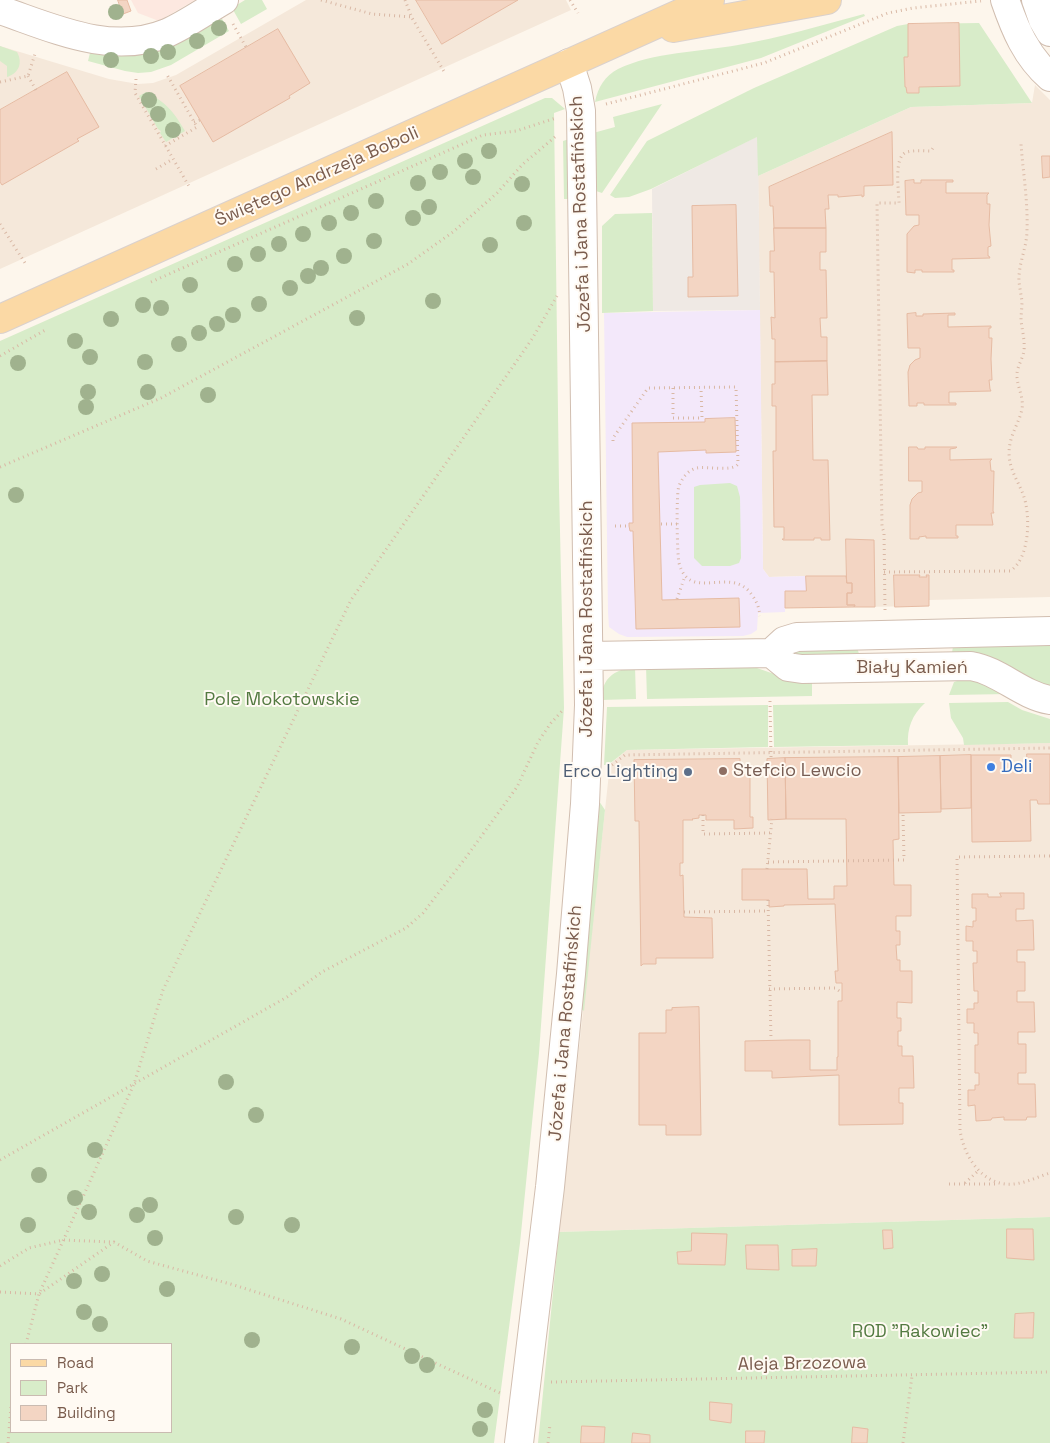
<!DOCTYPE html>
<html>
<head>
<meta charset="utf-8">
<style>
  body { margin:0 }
  #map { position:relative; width:1050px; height:1443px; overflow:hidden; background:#fdf6ec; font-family:"Space Grotesk",sans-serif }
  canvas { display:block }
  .legend { position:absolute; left:10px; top:1343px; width:162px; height:90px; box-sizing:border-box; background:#fffaf3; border:1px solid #cabbb1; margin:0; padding:6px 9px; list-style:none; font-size:15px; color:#7a5c4d }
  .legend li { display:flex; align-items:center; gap:10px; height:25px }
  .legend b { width:25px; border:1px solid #cabbb1 }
</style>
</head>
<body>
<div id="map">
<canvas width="1050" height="1443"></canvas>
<ul class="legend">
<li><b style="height:6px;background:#fbd9a5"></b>Road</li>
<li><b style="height:14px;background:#d8ecc9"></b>Park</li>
<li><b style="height:14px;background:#f3d5c3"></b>Building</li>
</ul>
</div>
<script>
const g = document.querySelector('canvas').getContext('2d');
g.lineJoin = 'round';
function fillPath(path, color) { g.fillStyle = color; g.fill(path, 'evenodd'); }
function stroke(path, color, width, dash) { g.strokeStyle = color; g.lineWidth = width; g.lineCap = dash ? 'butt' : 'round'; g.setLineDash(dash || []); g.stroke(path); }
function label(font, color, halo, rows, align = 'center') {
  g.font = font + ' "Space Grotesk",sans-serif'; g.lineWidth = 4; g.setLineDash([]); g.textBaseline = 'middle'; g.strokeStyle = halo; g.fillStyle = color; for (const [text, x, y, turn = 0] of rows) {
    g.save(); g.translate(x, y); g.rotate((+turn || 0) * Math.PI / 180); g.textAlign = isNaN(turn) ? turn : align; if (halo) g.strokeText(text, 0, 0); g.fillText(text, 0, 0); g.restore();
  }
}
fillPath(new Path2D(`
  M306,0H566L571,10L0,269V46L109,79L138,84L153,83L176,75Z
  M1035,85L1050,100V597L929,600V606L785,608V591L806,576L769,577L763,569L758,176L911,107L1032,103Z
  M1050,743V1217L559,1232L610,764L627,750Z`), '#f5e8da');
fillPath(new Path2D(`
  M131,0H195L159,21L138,13Z`), '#fde8e0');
fillPath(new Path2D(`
  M758,136L760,310L653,311L652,189Z`), '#efe9e4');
fillPath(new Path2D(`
  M760,310L763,569L769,577L806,576V591H785V612L758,613L757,630L751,634L743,636L627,637L619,634L609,627L608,612L604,313Z`), '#f3e8fa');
fillPath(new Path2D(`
  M245,0H262L267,9L241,24L232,8Z
  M864,14L865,16L761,58L595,102C598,87 605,76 618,69C653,52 700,52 738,45C780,38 822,25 864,14Z
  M221,17L229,31L171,65L151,72L138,73L125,71L88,61L90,53L116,55Z
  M979,23L1032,103L911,107L758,176L757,137L651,189L629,197L615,198L610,195L647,141L754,88L897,26L908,24Z
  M0,46L17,52C23,63 19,73 7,77V66L0,61Z
  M146,92C166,102 174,112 185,131L166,142L160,133L161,131L158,129L139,96Z
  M545,98H552L565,109L554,113L559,487L564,708L539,1053L520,1243L494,1443H0V341ZM171,1344V1432H11V1344Z
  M662,104L602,193L593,190V133L615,127L613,117Z
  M569,139L570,199H564L563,141Z
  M652,213L653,311L602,313V226L615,214Z
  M730,483L737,486L740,497L741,558L739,563L730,566H702L694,558V487L700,485Z
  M1050,640V691L952,653L953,646Z
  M857,647L859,654L793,656L794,648Z
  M646,666L754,667L777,675L812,681V696L647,699Z
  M630,667H635L636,699L601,700C603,679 610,673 630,667Z
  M969,677L1009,694L949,695L954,682Z
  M1008,702L1022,710L1050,719V743L964,745L963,738L951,718L949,703Z
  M925,703C912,715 907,728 908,745L774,747L773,705Z
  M768,705V747L627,750L608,765H604L607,707Z
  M599,801L605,810L584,1011L581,1009Z
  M1050,1217V1443H538L559,1232Z`), '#d8ecc9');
const building = new Path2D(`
  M118,0H127L131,11L123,14Z
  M416,0H518L442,44Z
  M959,23L960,86L919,87V93H907L906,87H905L904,57H908V24Z
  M278,29L310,83L289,96L290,98L213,142L180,86Z
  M67,72L99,127L77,139L79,141L77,142L2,185L0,182V110Z
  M892,132L893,185L864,186V196L862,197V195L838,197V195H828L829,209H825L826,228H774L773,206H770L769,187Z
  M1042,156H1050V177L1043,178Z
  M914,180V183H921V180H953V182H946V193H989L987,195V204H990L989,225L991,246L988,247V256H989L990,258L952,259V270H954V272H922V270H915V273L907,272V234L914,226L919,225V215H906L905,181Z
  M736,205L738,296L688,297V277H693L692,206Z
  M774,228H826V252H820V270H826L827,318H820L821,337H827V361L775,362V339H772L771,317L775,318L774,272H770V251H774Z
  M916,313V316H923V314L955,313V315H948V327L991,326V328H989V338H992L991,359L992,380H989L990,389L991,391L949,392V403H956V405H924V403H917V406H909L908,372L910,365L915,360L920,358V348H908L907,314Z
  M827,361L828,395H812L813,460H828L830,540H821V538H814V540H783L782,539H784V527H774L773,451H776V406H772V384H775V362Z
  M735,418L736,452L706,453V450L658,452L662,600L739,598L740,627L636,629L633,531H630L629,526V523H633L632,423L705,422V419Z
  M909,447H917L918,449H925V447H957L956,448L950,449V460L992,459L990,461L991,471H994L993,511L994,513H991L993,525H956V536H958V538H926V536L919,537V539H910V505L912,499L918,493L922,492V481H909Z
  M846,539L874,540L875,607H854L855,605H847V593H852V583H847Z
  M894,575H920L919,577H927L926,575H929V606L895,607Z
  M806,576H846L847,583H852V593H847V605H855L854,607L785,608V591H806Z
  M1027,754H1050V804H1038L1037,800H1030L1031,841L972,842L971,755H1011V765L1027,764Z
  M971,755V808L941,809L940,756Z
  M940,756L941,812L899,813L898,757Z
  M898,757L899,839L893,840L894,885H911V916H896V931H900V945H896L897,960H900V971H912V1003L897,1002V1018H901V1031H898V1046H902V1056H913L914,1088H899V1103H903V1124L839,1125V1075L772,1078V1071H745V1041L789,1040H810V1070H837V1057H838V1001H842V983H836L835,971H838L835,904L784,905V906L769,907V900H742V869H807L808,899H834V886H847L846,819H786L785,758Z
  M785,758L786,819L768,820L767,759Z
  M740,759V774H750V817H753V828L734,829V820H706V815H699V818L692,819L693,820H683V863H680V876L683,875L684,917L712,918L713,958H656V964H643L641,966L639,821H635L634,760Z
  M1000,893H1024V909H1016V921L1033,920L1034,950H1017V962H1025V991H1017V1002H1034L1035,1032H1018V1044H1026V1073H1018V1084H1035L1036,1117H1027L1026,1120H1004V1117L992,1118L991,1120L976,1121L975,1105L968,1106V1090H975V1085H979V1073H975V1045H978V1033H974V1023H967V1009H974V1003H978V991H974L973,963H977V951H973V941H966V926L973,927V921H976V908H972V894H988V897H1001Z
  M699,1007L701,1135H666V1125H639V1033H666V1010H672V1008Z
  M1007,1229H1033L1034,1260L1007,1258Z
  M883,1230H892L893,1248L884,1249Z
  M692,1233L727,1234L725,1265L678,1264L677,1252L691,1251Z
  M746,1245H778L779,1270L747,1269Z
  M817,1249L816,1266H792V1250Z
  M1034,1313L1033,1338H1014L1015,1314Z
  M710,1402L732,1404L731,1423L710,1420Z
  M582,1426L605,1427L604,1443H581Z
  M853,1427L868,1429L867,1443H852Z
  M746,1431H765L764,1443H746Z
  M633,1433L650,1435V1443H632Z`);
fillPath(building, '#f3d5c3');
stroke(building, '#e6bba3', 1);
const minor = new Path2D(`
  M1005,0C1015,29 1026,56 1050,77
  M1036,0L1043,20L1050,32
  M0,10C53,28 111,56 167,33C187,24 205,11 224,0
  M771,653L784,641L797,637L1050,631
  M589,656L771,653L788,667L802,669L971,666C1000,671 1021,695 1050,700
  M519,1443L550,1187L571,974L585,804L589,705L581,111L577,88L569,63`);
const major = new Path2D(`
  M673,28L827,0
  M0,319L710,0`);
stroke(minor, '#d1beb0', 30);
stroke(major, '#dad1cd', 30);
stroke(new Path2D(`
  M321,0L372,14L412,17
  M405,0L412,18L445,73
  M570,0L578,13
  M233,24L246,47
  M28,76L36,90
  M136,79L135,93L190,188
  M0,82L28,76L35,54
  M606,104L764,63L888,13L913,8L981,1
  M194,122L200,120
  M165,146L197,127L166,73
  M156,169L173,159
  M0,224L25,263
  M151,282L483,135L516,131L556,118
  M0,356L47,329
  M673,388V418H702L701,388
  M613,441V438L648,388L736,387L738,464C732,472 708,466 697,468C688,470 682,478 679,486C676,493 677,553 679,563C690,604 731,564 752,595C757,602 759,607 760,616
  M0,467L161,398L408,264L453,232L497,193L523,164L556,136
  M661,524H678
  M615,526H629
  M884,572L1010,571C1030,559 1031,515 1023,494C1017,479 1009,469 1009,452C1010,433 1019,424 1022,409C1024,397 1017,387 1017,375C1017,366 1023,359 1024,350C1025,340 1022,330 1021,320C1021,314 1022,308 1022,301C1021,295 1020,289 1019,282C1018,264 1027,248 1027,230C1028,201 1023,172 1021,144
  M677,599L685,576
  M885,610L884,532L882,527L877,203H899C899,191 893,156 907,152C914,150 923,151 931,151L935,145
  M770,701L771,758
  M612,765L625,755L1050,748
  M703,815V834L771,833
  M1050,856L957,857L960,1130C964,1159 986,1191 1020,1183C1030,1181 1040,1176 1050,1173
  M768,862L904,860L903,813
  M767,869L772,819
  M768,900L771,1040
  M684,912L768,911
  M769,989L835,988L842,993
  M0,1160L287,997L322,972L406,928L423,913L467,856L517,787L538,742L551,723L562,711
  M965,1183L979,1170
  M949,1184H998
  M0,1266L29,1248L63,1240L113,1242
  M0,1292L39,1294L114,1242L147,1261L234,1285L341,1319L500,1393
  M26,1344L39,1294L134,1084L163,990L351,600L532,339L557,296
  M551,1382L1050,1372
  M8,1443L11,1406
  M548,1443L550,1424
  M903,1443L912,1376`), '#d9b8a5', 3, [1, 4]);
stroke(minor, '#fff', 28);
stroke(major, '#fbd9a5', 28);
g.fillStyle = '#a0b28e';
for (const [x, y] of [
  [116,12],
  [219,28],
  [197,41],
  [168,52],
  [151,56],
  [111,60],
  [149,100],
  [158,114],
  [173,130],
  [489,151],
  [465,161],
  [440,172],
  [473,177],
  [418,183],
  [522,184],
  [376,201],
  [429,207],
  [351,213],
  [413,218],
  [329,223],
  [524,223],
  [303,234],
  [374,241],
  [279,244],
  [490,245],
  [258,254],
  [344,256],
  [235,264],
  [321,268],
  [308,276],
  [190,285],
  [290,288],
  [433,301],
  [259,304],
  [143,305],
  [161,308],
  [233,315],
  [357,318],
  [111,319],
  [217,324],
  [199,333],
  [75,341],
  [179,344],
  [90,357],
  [145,362],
  [18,363],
  [88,392],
  [148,392],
  [208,395],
  [86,407],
  [16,495],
  [226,1082],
  [256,1115],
  [95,1150],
  [39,1175],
  [75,1198],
  [150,1205],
  [89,1212],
  [137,1215],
  [236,1217],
  [28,1225],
  [292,1225],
  [155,1238],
  [102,1274],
  [74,1281],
  [167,1289],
  [84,1312],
  [100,1324],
  [252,1340],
  [352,1347],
  [412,1356],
  [427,1365],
  [485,1410],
  [480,1429]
]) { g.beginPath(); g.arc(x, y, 8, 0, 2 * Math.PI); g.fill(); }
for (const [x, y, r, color] of [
  [991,767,5,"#3f7fe0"],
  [723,771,5,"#8d6e63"],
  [688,772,5,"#5c6f8a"]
]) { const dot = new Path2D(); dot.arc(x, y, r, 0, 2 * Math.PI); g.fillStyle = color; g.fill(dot); stroke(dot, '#fffaf3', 2); }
label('18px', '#7a5c4d', '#fffaf3', [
  ["Świętego Andrzeja Boboli",317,177,-24],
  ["Józefa i Jana Rostafińskich",581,214,-92],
  ["Józefa i Jana Rostafińskich",587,619,-90],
  ["Biały Kamień",912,668],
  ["Józefa i Jana Rostafińskich",566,1023,-85],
  ["Aleja Brzozowa",802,1364,-1]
]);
label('18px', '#537a41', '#fffaf3', [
  ["Pole Mokotowskie",282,700],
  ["ROD \"Rakowiec\"",920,1332]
]);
label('18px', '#366cbe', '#fffaf3', [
  ["Deli",1001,767]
], 'left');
label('18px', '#785e54', '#fffaf3', [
  ["Stefcio Lewcio",733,771]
], 'left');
label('18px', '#4e5e75', '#fffaf3', [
  ["Erco Lighting",678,772]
], 'right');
</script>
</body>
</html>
